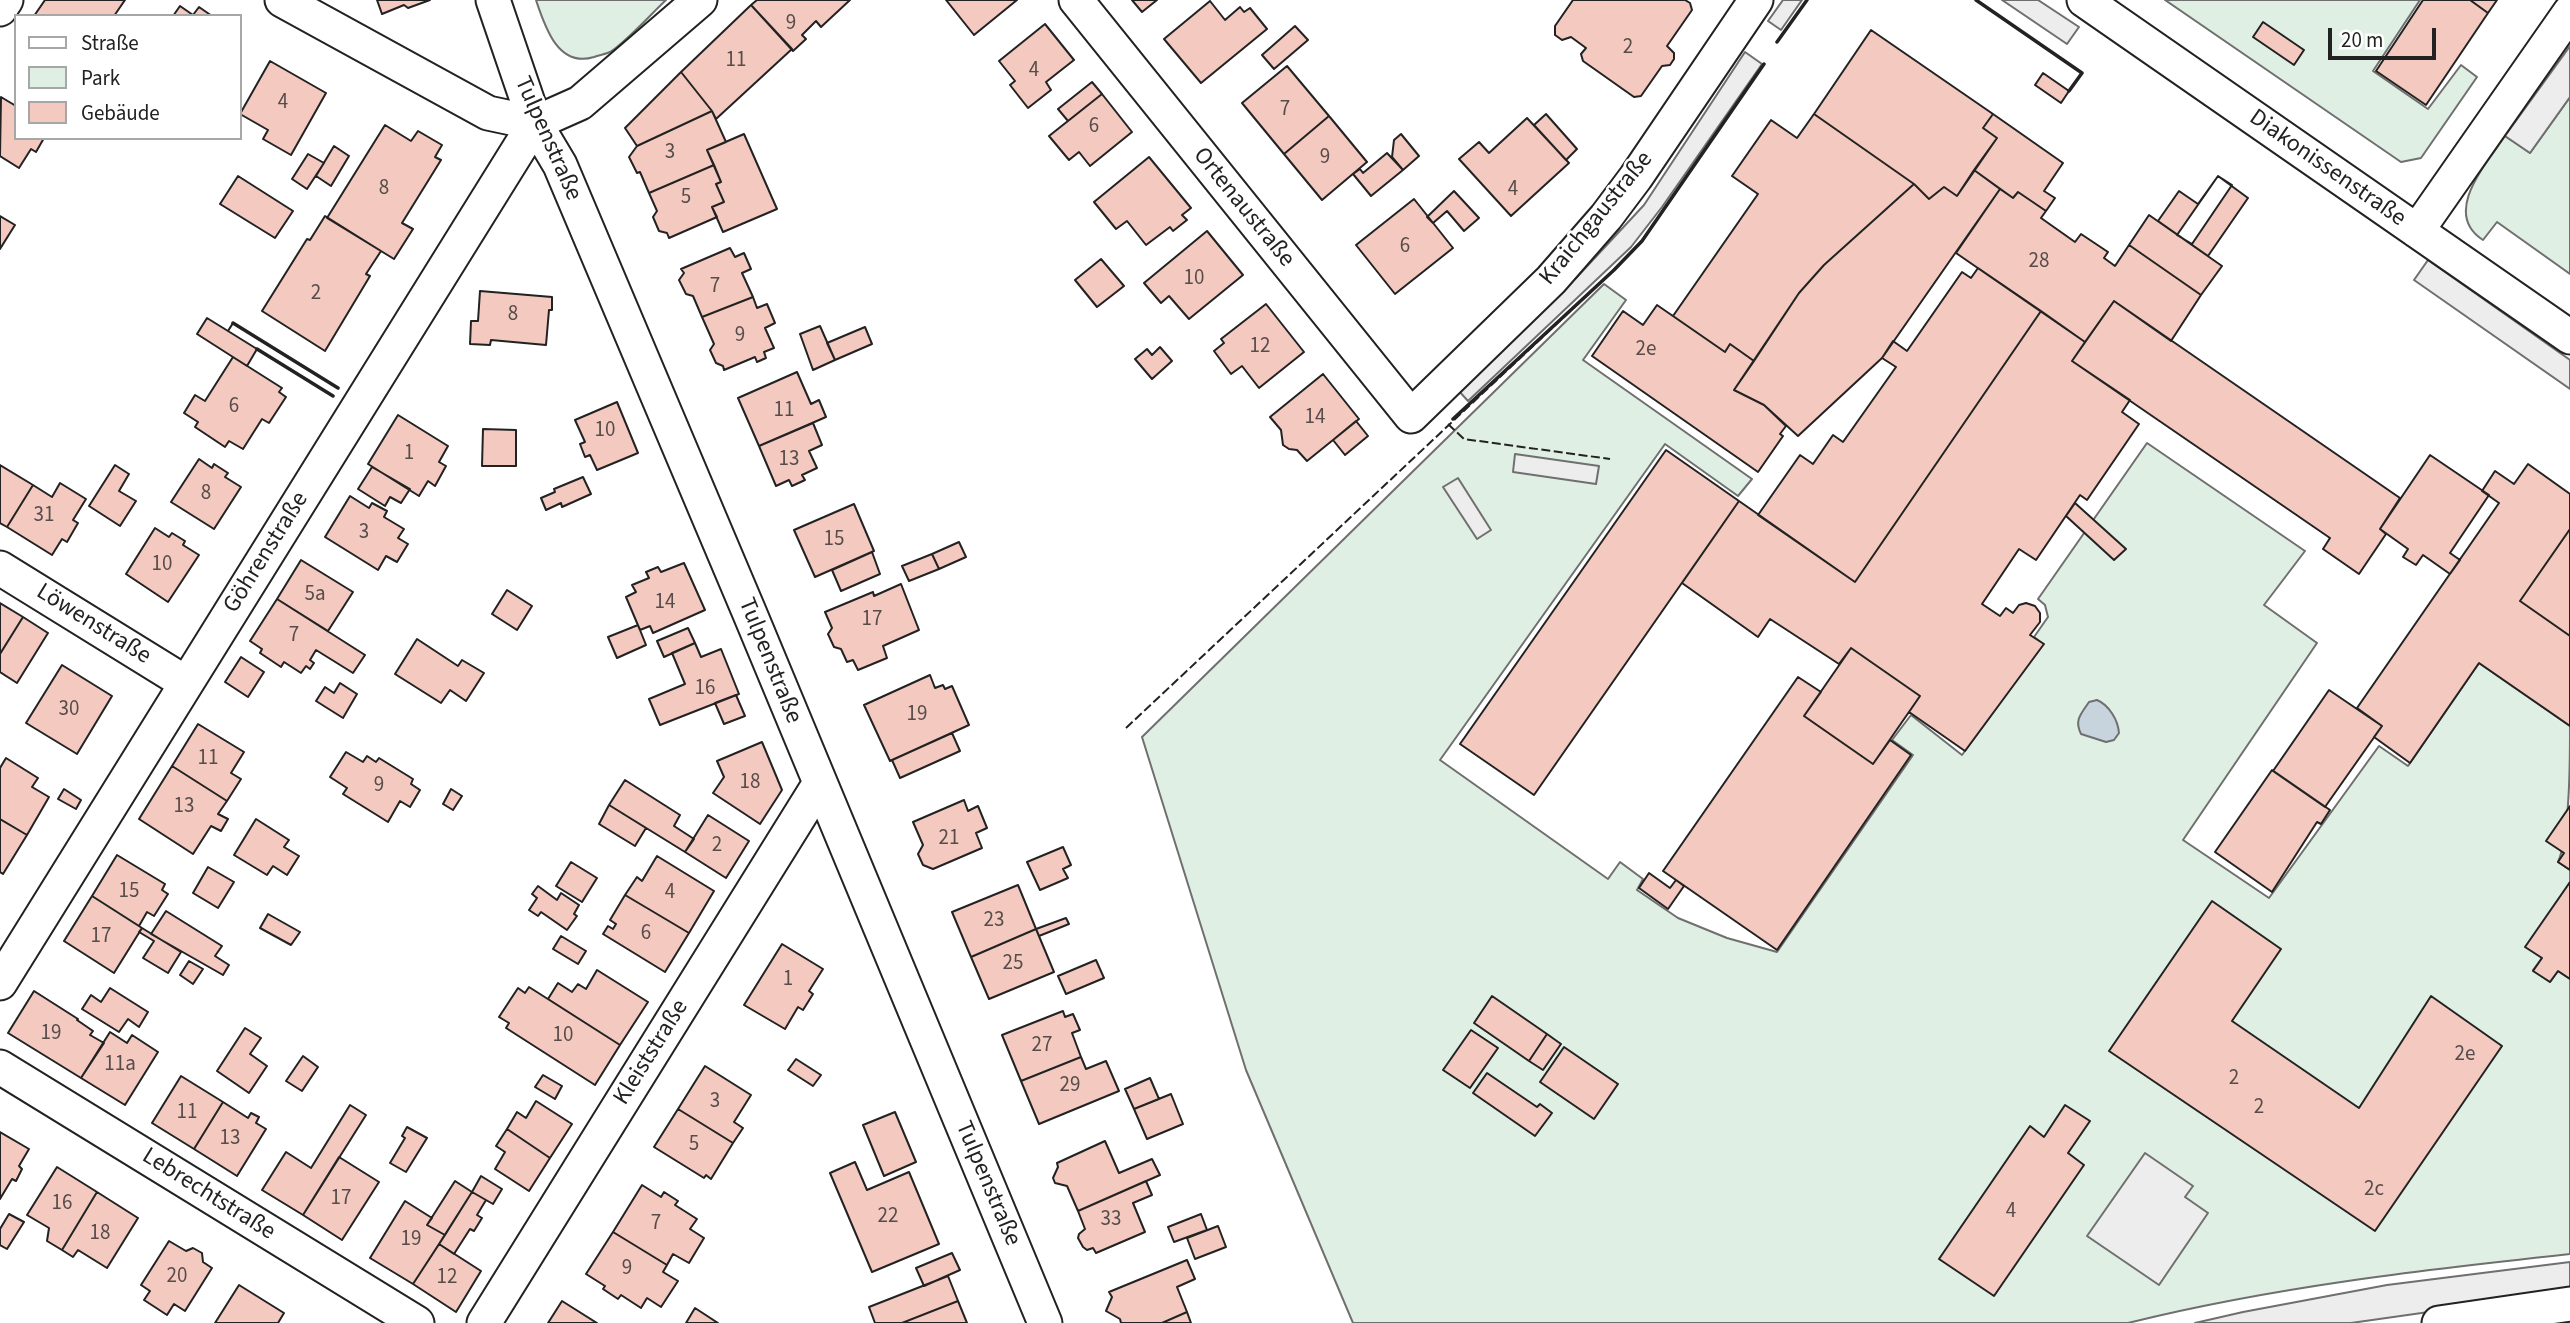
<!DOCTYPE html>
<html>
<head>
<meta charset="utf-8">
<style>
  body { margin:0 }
  #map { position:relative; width:2570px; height:1323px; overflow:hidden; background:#fff; font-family:"Source Sans 3",sans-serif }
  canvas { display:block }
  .legend { position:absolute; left:14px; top:14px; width:228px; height:126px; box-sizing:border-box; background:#fff; border:2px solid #a7a7a7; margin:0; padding:9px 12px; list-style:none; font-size:21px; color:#222 }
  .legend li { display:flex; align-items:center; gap:14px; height:35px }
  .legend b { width:35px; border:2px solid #a7a7a7 }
  .scale { position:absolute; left:2328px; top:28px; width:108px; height:32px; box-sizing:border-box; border:4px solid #222; border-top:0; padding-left:9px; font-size:21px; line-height:24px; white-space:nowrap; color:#222; -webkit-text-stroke:5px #fff; paint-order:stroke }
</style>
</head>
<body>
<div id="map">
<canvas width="2570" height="1323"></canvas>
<ul class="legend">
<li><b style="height:9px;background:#fff"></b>Straße</li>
<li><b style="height:19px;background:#e0efe3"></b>Park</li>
<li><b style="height:19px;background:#f3c9c0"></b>Gebäude</li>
</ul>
<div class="scale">20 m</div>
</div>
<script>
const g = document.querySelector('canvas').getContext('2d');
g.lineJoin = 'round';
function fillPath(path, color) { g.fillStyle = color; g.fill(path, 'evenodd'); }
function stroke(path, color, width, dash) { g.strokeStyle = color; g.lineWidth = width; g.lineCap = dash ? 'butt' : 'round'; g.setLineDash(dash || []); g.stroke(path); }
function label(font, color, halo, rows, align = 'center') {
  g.font = font + ' "Source Sans 3",sans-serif'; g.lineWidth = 5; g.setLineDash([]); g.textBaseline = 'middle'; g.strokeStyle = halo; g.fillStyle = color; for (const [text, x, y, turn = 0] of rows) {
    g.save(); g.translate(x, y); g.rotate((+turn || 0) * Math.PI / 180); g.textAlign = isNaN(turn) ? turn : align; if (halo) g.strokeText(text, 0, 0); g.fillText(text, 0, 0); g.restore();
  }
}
const green = new Path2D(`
  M536,0H666C651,14 625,43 610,52C606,54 599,55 594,57C558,68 545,27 536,0Z
  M2165,0H2420L2373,71L2428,109L2461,65L2477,77L2421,158L2401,162Z
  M2570,97V274L2497,222L2483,240C2441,213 2487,163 2505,136L2530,153Z
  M1604,284L1626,300L1583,360L1752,479L1738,496L1665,444L1440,760L1608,879L1620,862L1643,879L1637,890L1678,918L1727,938L1777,952L1913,755L1892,740L1911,715L1962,755L2043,644L2034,637L2048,617L2045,605L2038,599L2147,443L2305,551L2264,605L2317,643L2183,840L2269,898L2379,746L2408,766L2479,663L2570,726C2570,760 2570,835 2558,862L2570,870V882L2542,958L2533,970L2550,982L2558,971L2570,979V1254C2422,1270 2273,1287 2128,1323H1353L1246,1070L1142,737Z`);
fillPath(green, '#e0efe3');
stroke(green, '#6f6f6f', 2);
const parking = new Path2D(`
  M1783,0H1802L1781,30L1768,21Z
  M2002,0H2038L2079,27L2067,44Z
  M2570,46V97L2530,153L2505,136Z
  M1745,52L1762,64L1662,207L1631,247L1468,401L1458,390L1577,277L1644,205Z
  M2428,260L2570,360V389L2414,280Z
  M1515,454L1599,466L1596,484L1513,472Z
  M1458,478L1491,530L1477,539L1443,487Z
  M2145,1153L2193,1186L2185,1197L2208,1213L2159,1285L2087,1236Z
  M2570,1262V1292L2351,1323H2195L2243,1312L2387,1285Z`);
fillPath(parking, '#ededed');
stroke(parking, '#6f6f6f', 2);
const water = new Path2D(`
  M2097,700C2109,705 2118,720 2119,733L2114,740L2106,742L2081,734C2074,720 2081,714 2089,702Z`);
fillPath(water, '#c7d3dd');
stroke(water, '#6f6f6f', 2);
const building = new Path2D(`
  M45,0H125L114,16H34Z
  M377,0H430L408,8L404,5L382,14Z
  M757,0H850L821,27L816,21L802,35L806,39L793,51L751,5Z
  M946,0H1017L974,35Z
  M1132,0H1157L1142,12Z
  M1573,0H1685L1690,3L1692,10L1667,46L1674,53V59L1670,65L1662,66L1641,96L1634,97L1583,61L1581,54L1586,48L1571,37L1562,40L1555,35V26Z
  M2423,0H2470L2488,13L2426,105L2376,71Z
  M2470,0H2497L2488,13Z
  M1210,1L1225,20L1240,7L1244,12L1250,8L1267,29L1201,83L1164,39Z
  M751,5L792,49L716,119L712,111L681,72Z
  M180,6L193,15L199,7L212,16H173Z
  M2263,22L2304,50L2294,65L2253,37Z
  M1045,24L1074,60L1046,82L1051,90L1028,108L1010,85L1015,81L999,61Z
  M1295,26L1308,40L1274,69L1262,55Z
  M1871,30L1993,114L1983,128L1997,138L1957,196L1944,187L1929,199L1914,184L1814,114Z
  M270,61L326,93L291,155L263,139L268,130L240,114Z
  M1287,66L1329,116L1284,154L1242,103Z
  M681,72L712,111L637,146L625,128Z
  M2043,73L2069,91L2061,103L2035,85Z
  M1092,82L1102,94L1068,121L1058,109Z
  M1102,94L1132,132L1090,166L1079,152L1069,160L1049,136Z
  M1,97L16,106V138H44L36,152L31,149L19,168L0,156Z
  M712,111L726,142L707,150L714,165L649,193L640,172L637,173L629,157L637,146Z
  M1546,114L1577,149L1566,160L1534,125Z
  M1814,114L1914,184L1824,265L1799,293L1754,361L1730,344L1725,352L1673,316L1758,194L1732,176L1771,120L1797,138Z
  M1993,114L2063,163L2044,191L2055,198L2046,211L2018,192L2013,198L1974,170L1997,138L1983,128Z
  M1329,116L1367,162L1322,200L1284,154Z
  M1527,118L1569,163L1511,216L1459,159L1479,142L1489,153Z
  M385,125L411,141L418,131L442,145L435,157L441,160L402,223L413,229L394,259L327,218Z
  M744,134L777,209L723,232L712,207L724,202L716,184L721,182L707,150Z
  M1401,134L1419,156L1403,170L1392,157L1394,140Z
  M334,146L349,156L331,186L316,176Z
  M1387,153L1403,170L1371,196L1353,174L1360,169L1363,173Z
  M308,154L324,163L307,189L292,179Z
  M1149,157L1191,208L1182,215L1187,220L1173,231L1170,227L1146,245L1127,221L1116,229L1094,202Z
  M714,165L721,182L716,184L724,202L712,207L717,217L669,238L667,233L659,231L653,217L657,211L649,193Z
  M1974,170L2000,189L1882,358L1798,436L1764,405L1734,390L1799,293L1824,265L1914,184L1929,199L1944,187L1957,196Z
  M238,176L293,211L275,238L220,204Z
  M2218,176L2248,198L2208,256L2158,221L2179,191L2198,204Z
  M2218,176L2232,185L2192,244L2177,235Z
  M2000,189L2013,198L2018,192L2046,211L2041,218L2075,242L2081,234L2108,252L2104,258L2115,266L2129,245L2201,295L2171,341L2114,301L2085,342L1956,253Z
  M1454,191L1479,218L1464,231L1447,211L1433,223L1427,217Z
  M1414,199L1453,248L1395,294L1356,245Z
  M2149,215L2222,266L2201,295L2129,245Z
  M0,216L15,225L0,249Z
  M325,216L381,251L366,274L370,276L325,351L262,311L307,239L310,240Z
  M1207,231L1243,275L1189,319L1169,296L1161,303L1144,283Z
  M730,248L735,257L744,253L751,269L742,273L753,297L702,317L693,296L686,294L679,280L684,273L681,269Z
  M1101,259L1124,286L1097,307L1075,280Z
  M1978,268L2041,311L1855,582L1758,515L1800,455L1813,464L1833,435L1843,442L1896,367L1882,358L1893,341L1907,351L1962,272L1971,278Z
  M480,291L552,297V310H549L546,345L491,340L490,345L470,344L471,321H478Z
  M753,297L757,308L767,304L775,323L765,328L774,348L764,352L766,358L757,362L755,357L724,370L723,366L716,363L710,350L714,344L702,317Z
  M2114,301L2400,498L2380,529L2386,534L2359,574L2323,549L2330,538L2072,361Z
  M1266,304L1304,352L1259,388L1242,366L1231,374L1214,351L1224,343L1221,339Z
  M1657,305L1725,352L1730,344L1754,361L1734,390L1764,405L1786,426L1780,434L1783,436L1758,472L1592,356L1623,311L1643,325Z
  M2041,311L2085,342L2072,361L2130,400L2122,412L2139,424L2087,500L2080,495L2036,560L2019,549L1982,604L2000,616L2006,608L2013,613L2019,605L2026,603L2035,606L2040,613V622L2030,635L2044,644L1965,751L1909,712L1920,696L1851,648L1839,664L1770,619L1758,637L1682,583L1739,501L1855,582Z
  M207,318L257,349L247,366L197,334Z
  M820,326L835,360L813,370L800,334Z
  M865,327L872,344L835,360L827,343Z
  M1160,347L1172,361L1152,379L1135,359L1147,349L1152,355Z
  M233,357L282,388L279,392L286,397L269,423L262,419L243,449L229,441L225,447L195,427L198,422L184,413L195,395L205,401Z
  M797,372L811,404L819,400L826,417L759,446L738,398Z
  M1323,374L1359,419L1307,461L1297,450L1289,449L1283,445L1281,430L1270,417Z
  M617,402L638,453L597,470L590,455L585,457L580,444L585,442L575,420Z
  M398,415L448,446L439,462L446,466L435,486L428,481L419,496L368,464Z
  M1356,421L1368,436L1345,455L1333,440Z
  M813,423L822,445L809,451L817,468L802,475L805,480L792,486L789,480L776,486L759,446Z
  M483,429L516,430V466H482Z
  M1666,450L1739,501L1534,795L1460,744Z
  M2430,455L2489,495L2450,553L2460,560L2450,574L2423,555L2416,565L2403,557L2408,549L2380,529Z
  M199,459L212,468L214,464L228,473L225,477L241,487L214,529L171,502Z
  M2528,464L2570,494V529L2520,601L2570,636V726L2479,663L2410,763L2374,737L2382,726L2357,708L2499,503L2482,491L2495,471L2514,484Z
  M0,465L33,485L7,527L0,523Z
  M115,465L129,474L119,491L136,501L120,526L89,506Z
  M372,467L410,489L401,503L390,497L385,506L358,489Z
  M583,477L591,494L562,507L561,503L546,510L541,498L555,492L554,489Z
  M60,483L86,499L73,520L78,523L67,542L62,539L52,555L7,527L33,485L52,497Z
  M350,496L369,508L372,503L387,511L384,517L404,529L398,538L408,544L397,562L386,556L378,570L325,537Z
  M2075,503L2126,549L2114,560L2066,516Z
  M854,504L874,551L815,577L794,530Z
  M155,528L169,537L172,533L185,541L183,545L199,555L168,602L126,574Z
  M2570,529V636L2520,601Z
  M959,542L966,557L939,569L932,554Z
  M872,552L880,574L841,591L832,570Z
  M932,554L939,569L909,581L902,566Z
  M301,560L353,592L328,631L277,599Z
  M684,563L705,610L653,633L650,626L640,630L626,597L636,592L632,585L649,578L646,572L658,567L661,572Z
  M901,584L919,630L883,646L887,658L858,670L853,660L847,662L841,649L834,647L828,634L832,628L825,612L873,592L874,596Z
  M507,590L532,606L517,630L492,614Z
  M277,599L365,655L353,673L316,650L310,660L314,663L310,669L306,666L301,673L284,662L281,667L260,653L262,649L250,641Z
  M0,603L23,617L0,654Z
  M23,617L48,633L17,683L0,672V654Z
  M638,625L646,645L617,658L608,637Z
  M688,628L695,643L664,657L657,641Z
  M417,639L458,666L462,660L484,673L466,701L450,690L441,703L395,674Z
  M695,643L701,657L721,649L739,694L660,725L649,699L685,684L672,653Z
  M1851,648L1920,696L1873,764L1804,716Z
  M241,657L264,672L248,697L225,682Z
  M62,665L112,696L77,754L26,723Z
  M930,675L935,688L943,685L945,689L952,686L969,725L890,761L864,705Z
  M1798,677L1821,692L1804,716L1837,739L1873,764L1890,740L1911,755L1777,950L1663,871Z
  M340,683L357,694L343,718L316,701L325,687L334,693Z
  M2329,690L2382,726L2325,807L2273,771Z
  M736,695L745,716L724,724L715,703Z
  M198,724L244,752L231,773L241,779L227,801L172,766Z
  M952,733L960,751L900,778L892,760Z
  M762,742L782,790L760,824L713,793L724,777L717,761Z
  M346,752L363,762L367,756L376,762L379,758L413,779L411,784L420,790L410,807L400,801L388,822L343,794L347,788L330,777Z
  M6,758L38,778L32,787L49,797L27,835L0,819V768Z
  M172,766L227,801L218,814L228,819L221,831L211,826L193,854L139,819Z
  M2272,770L2330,810L2321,824L2317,822L2272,892L2215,852Z
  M625,780L680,815L674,826L694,839L685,852L609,805Z
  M64,789L81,800L76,809L58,799Z
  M451,789L462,796L453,810L443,804Z
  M964,800L968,811L978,806L987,828L976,833L982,848L933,869L923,865L918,854L923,845L913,822Z
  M609,805L646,828L635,846L599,824Z
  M2570,806V870L2558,862L2564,853L2546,841Z
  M708,815L749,841L726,878L685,852Z
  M0,819L27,835L3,874L0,872Z
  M256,819L289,840L284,847L299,856L287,875L273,866L267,875L234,855Z
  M1063,847L1071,865L1063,869L1068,878L1040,890L1027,862Z
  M117,855L165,884L162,890L168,894L154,916L147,912L139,926L92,896Z
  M657,856L714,891L689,933L625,895L637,877L642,881Z
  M571,862L597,878L582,902L556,886Z
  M208,867L234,882L218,908L193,893Z
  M1649,873L1670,888L1676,880L1684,886L1668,909L1639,888Z
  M2570,882V979L2558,971L2550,982L2533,971L2542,958L2525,947Z
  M1018,885L1036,929L971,957L952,912Z
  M538,886L557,900L561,893L579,905L574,914L577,916L567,930L541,912L538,916L529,910L537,898L532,894Z
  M625,895L689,933L665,972L603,934L608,926L613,929L616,924L610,920Z
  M92,896L142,928L114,973L64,941Z
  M2212,901L2281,949L2232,1021L2359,1108L2431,996L2502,1046L2375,1231L2109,1051Z
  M166,911L222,946L215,956L229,965L223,975L151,934Z
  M268,914L300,932L291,945L260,928Z
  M1066,918L1069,924L1039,936L1036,929Z
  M142,928L181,952L168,973L143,958L154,941L139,932Z
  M1036,929L1054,972L989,999L971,957Z
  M561,936L586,951L578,964L553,949Z
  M782,944L823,969L809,991L813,994L803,1010L798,1007L785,1029L744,1005Z
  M1096,960L1104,978L1066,994L1058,976Z
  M189,961L203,969L193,984L180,975Z
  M597,970L648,1002L620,1045L548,999L558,983L572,992L578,984L586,989Z
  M529,987L620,1045L595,1085L506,1028L509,1023L499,1017L518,988L525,993Z
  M110,988L148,1012L139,1027L128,1019L119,1032L82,1009L91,995L101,1002Z
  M34,991L78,1019L77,1020L93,1031L90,1035L104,1043L81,1078L8,1033Z
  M1492,996L1547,1034L1529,1061L1474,1023Z
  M1063,1011L1065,1017L1073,1014L1080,1030L1072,1033L1081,1057L1021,1081L1002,1035Z
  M245,1028L261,1038L250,1054L267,1066L249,1093L217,1071Z
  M1471,1030L1498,1048L1470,1088L1443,1070Z
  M110,1032L127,1043L132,1035L158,1052L125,1105L81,1078Z
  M1547,1034L1561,1044L1543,1070L1529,1061Z
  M1564,1047L1618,1084L1594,1119L1540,1082Z
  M303,1056L318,1067L302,1091L286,1081Z
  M1081,1057L1086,1069L1106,1061L1119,1091L1039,1124L1021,1081Z
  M796,1059L821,1075L813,1086L788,1070Z
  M705,1066L751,1095L734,1122L743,1128L733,1143L678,1109Z
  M1487,1073L1537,1107L1540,1104L1552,1113L1535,1136L1473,1093Z
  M543,1075L562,1086L555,1099L535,1087Z
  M181,1076L223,1102L194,1149L152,1123Z
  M1150,1078L1159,1099L1134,1109L1125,1089Z
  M1171,1094L1183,1124L1147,1139L1134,1109Z
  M536,1101L572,1124L550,1158L507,1129L517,1112L526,1118Z
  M223,1102L248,1118L251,1113L259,1117L256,1123L266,1129L237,1176L194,1149Z
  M350,1105L366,1115L303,1215L262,1190L286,1152L311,1168Z
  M2065,1105L2090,1121L2068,1153L2084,1165L1994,1296L1939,1259L2030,1126L2044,1137Z
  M678,1109L733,1143L711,1179L706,1175L704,1178L654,1147Z
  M895,1112L916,1162L884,1176L863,1125Z
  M407,1127L427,1138L406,1172L390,1163L405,1138L402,1136Z
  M507,1129L550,1158L529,1191L495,1169L505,1152L496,1146Z
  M0,1132L29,1149L19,1166L22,1169L16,1181L12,1179L0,1199Z
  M1105,1141L1119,1173L1152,1159L1160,1175L1078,1211L1067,1186L1055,1183L1053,1178L1058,1167L1057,1163Z
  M339,1157L379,1182L342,1240L303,1215Z
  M855,1162L867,1190L909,1172L939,1244L872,1272L830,1173Z
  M57,1167L97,1192L62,1250L47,1241L49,1228L27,1215Z
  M481,1176L502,1189L493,1204L472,1192Z
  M455,1181L472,1192L445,1235L427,1225Z
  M1146,1181L1152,1195L1133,1203L1145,1232L1096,1253L1093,1248L1087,1250L1083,1247L1078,1238L1079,1234L1085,1229L1078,1211Z
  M642,1185L661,1197L664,1192L678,1201L675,1205L697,1219L690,1229L704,1238L689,1263L673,1254L667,1265L613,1232Z
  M97,1192L138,1218L107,1268L78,1250L73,1257L62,1250Z
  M472,1192L486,1200L477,1215L482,1218L474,1231L470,1229L454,1254L439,1244Z
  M405,1201L432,1218L427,1225L445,1235L413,1284L370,1258Z
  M9,1214L24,1222L7,1249L0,1245V1229Z
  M1201,1214L1207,1230L1174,1242L1168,1227Z
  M1218,1226L1226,1247L1195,1259L1187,1238Z
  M613,1232L667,1265L663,1272L678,1281L661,1307L647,1298L641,1308L621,1295L618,1299L603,1289L605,1286L586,1274Z
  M169,1241L186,1251L193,1248L202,1253L203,1262L212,1268L185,1311L174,1304L167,1315L144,1300L150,1291L141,1285Z
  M439,1244L481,1271L456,1312L413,1284Z
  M952,1253L960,1270L924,1286L916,1268Z
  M1187,1260L1195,1279L1177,1287L1187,1312L1162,1323H1121L1120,1319L1106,1311L1112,1297L1109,1292Z
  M948,1276L958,1301L902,1323H875L869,1307Z
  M239,1285L284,1313L278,1323H215Z
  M562,1301L597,1323H548Z
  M958,1301L967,1323H902Z
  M695,1308L718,1323H686Z
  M1187,1312L1191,1323H1162Z`);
fillPath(building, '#f3c9c0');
stroke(building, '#222', 2);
const street = new Path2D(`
  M282,0L488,113L535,123
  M493,0L535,123L560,165L750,614L1045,1323
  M1076,0L1411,416L1551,280L1606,217L1636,177L1756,0
  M2084,0L2570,337
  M0,9L6,0
  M535,123L580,103L700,0
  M2417,231L2570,12
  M0,568L186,683
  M0,983L535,123
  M0,1067L417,1323
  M484,1323L820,783
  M2439,1323L2570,1304`);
stroke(street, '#222', 37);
stroke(street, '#fff', 33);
stroke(new Path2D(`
  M1782,35L1807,0
  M228,331L233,323
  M1448,424L1464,439L1610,459
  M1126,728L1614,270L1642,241L1764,64`), '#222', 2, [9, 3.5]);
stroke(new Path2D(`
  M1976,0L2082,73L2069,91
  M1777,42L1807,0
  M233,323L338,388
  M257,349L333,396
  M1453,419L1614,270L1642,241L1764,64`), '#222', 3.5);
label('21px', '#564c4a', null, [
  ["9",791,24],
  ["2",1628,48],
  ["11",736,61],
  ["4",1034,71],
  ["4",283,103],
  ["7",1285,110],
  ["6",1094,127],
  ["3",670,153],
  ["9",1325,158],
  ["8",384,189],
  ["4",1513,190],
  ["5",686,198],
  ["6",1405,247],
  ["28",2039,262],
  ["10",1194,279],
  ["7",715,287],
  ["2",316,294],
  ["8",513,315],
  ["9",740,336],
  ["12",1260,347],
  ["2e",1646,350],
  ["6",234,407],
  ["11",784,411],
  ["14",1315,418],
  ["10",605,431],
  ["1",409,454],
  ["13",789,460],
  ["8",206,494],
  ["31",44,516],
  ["3",364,533],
  ["15",834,540],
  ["10",162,565],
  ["5a",315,595],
  ["14",665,603],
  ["17",872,620],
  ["7",294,636],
  ["16",705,689],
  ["30",69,710],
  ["19",917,715],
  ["11",208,759],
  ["18",750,783],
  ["9",379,786],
  ["13",184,807],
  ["21",949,839],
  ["2",717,846],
  ["15",129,892],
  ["4",670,893],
  ["23",994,921],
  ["6",646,934],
  ["17",101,937],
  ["25",1013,964],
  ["1",788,980],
  ["19",51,1034],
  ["10",563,1036],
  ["27",1042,1046],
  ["2e",2465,1055],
  ["11a",120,1065],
  ["2",2234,1079],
  ["29",1070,1086],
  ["3",715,1102],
  ["2",2259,1108],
  ["11",187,1113],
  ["13",230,1139],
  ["5",694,1145],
  ["2c",2374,1190],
  ["17",341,1199],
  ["16",62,1204],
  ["4",2011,1212],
  ["22",888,1217],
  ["33",1111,1220],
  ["7",656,1224],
  ["18",100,1234],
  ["19",411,1240],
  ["9",627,1269],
  ["20",177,1277],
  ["12",447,1278]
]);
label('24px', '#222', '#fff', [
  ["Tulpenstraße",547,139,66],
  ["Diakonissenstraße",2327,169,35],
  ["Ortenaustraße",1243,208,51],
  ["Kraichgaustraße",1597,219,-51],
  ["Göhrenstraße",267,553,-58],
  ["Löwenstraße",93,625,32],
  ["Tulpenstraße",769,661,68],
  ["Kleiststraße",652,1053,-58],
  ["Tulpenstraße",987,1184,67],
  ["Lebrechtstraße",208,1195,32]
]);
</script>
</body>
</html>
